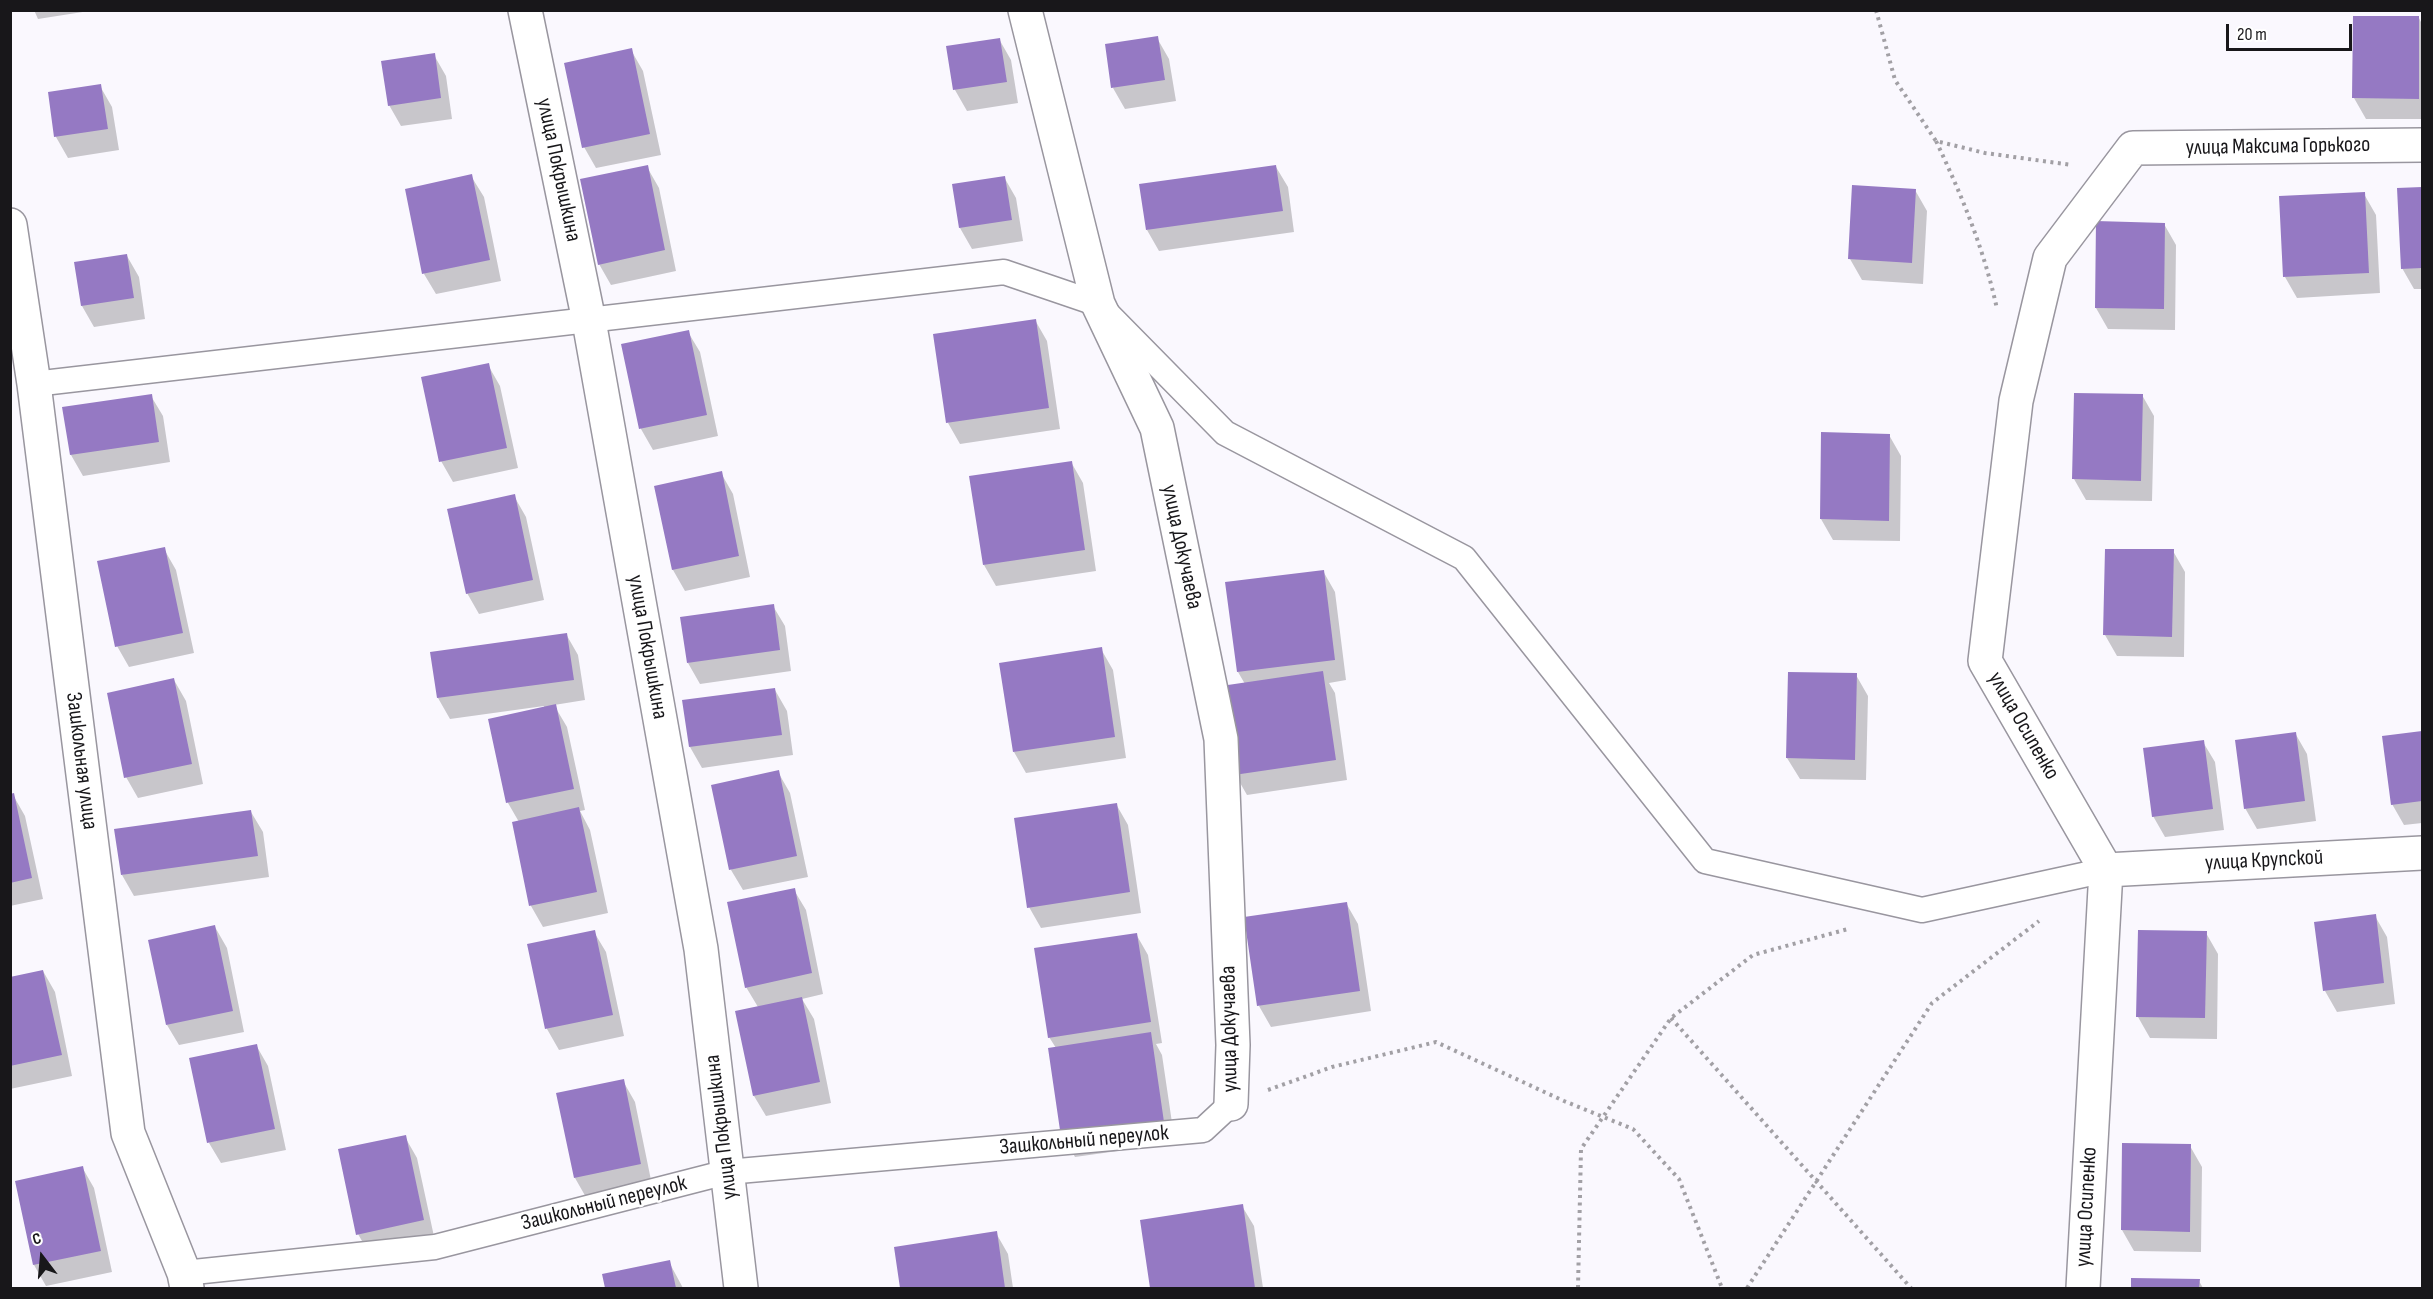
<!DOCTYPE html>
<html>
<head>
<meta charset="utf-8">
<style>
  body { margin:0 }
  #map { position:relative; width:2433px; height:1299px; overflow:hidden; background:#faf8fe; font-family:"Sofia Sans Condensed",sans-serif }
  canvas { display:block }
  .frame { position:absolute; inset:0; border:12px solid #18171a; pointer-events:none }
  .north { position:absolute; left:12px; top:1227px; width:60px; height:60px; -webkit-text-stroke:4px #fff; paint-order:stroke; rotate:344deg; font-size:16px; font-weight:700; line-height:24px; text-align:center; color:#18171a }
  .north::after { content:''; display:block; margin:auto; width:21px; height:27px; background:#18171a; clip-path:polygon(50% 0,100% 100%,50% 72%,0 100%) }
  .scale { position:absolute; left:2226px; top:24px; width:126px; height:27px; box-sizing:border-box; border:3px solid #18171a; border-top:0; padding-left:8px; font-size:18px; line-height:21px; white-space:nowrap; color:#18171a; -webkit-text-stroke:4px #fff; paint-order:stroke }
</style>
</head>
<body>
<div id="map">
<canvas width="2433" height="1299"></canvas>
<div class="frame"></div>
<div class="north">С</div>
<div class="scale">20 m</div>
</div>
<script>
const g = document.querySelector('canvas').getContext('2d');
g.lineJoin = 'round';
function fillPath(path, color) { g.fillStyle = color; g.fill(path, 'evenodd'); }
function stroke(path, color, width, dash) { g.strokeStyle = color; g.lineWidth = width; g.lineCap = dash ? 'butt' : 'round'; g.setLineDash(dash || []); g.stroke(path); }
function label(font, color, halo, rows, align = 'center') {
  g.font = font + ' "Sofia Sans Condensed",sans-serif'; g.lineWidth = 5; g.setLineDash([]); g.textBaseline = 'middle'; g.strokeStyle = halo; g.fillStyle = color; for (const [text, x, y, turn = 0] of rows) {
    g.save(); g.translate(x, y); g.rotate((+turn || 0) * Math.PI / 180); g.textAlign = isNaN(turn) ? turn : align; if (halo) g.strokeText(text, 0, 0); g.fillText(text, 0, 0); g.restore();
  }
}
fillPath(new Path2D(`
  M34,10H89V11L38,19Z
  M2419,18L2422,24V119H2366L2354,98Z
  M1157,38L1169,59L1176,101L1125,109L1113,88Z
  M999,39L1011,60L1018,103L967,111L955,90L948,47Z
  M631,50L643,71L661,155L596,168L584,147Z
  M434,55L446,76L452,119L401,126L389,105Z
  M100,86L112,107L119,150L68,158L56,137L49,94Z
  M647,167L659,188L676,271L611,285L599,264Z
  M1276,167L1288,187L1294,232L1159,251L1147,230Z
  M471,176L484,197L501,281L436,294L424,274Z
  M1004,177L1016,198L1023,241L972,249L960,228L953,185Z
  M2422,189V289H2414L2402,268L2399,190Z
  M1915,190L1927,211L1923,284L1862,280L1850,259Z
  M2364,194L2376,215L2380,293L2297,298L2285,277Z
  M2098,223L2164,224L2176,245L2175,330L2108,329L2096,308Z
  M127,256L139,277L145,319L94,327L82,306L76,264Z
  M1035,320L1047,341L1060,429L960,444L948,423Z
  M688,332L700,352L718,436L653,450L641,429L623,345Z
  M488,365L500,386L518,468L453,482L441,461Z
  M2142,395L2154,416L2152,501L2086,500L2074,479Z
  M151,396L163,416L170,462L83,476L71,455L64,409Z
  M1822,434L1889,435L1901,456L1900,541L1833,540L1821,519Z
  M1071,462L1083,483L1096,571L996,586L984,565Z
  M721,473L733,494L750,577L685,591L673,570L656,487Z
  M514,496L526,517L544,600L479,614L467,593Z
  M164,549L176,570L194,653L129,667L117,646Z
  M2173,551L2185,572L2184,657L2117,656L2105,635Z
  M1323,571L1335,592L1346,680L1329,683L1335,693L1347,780L1247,795L1235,774L1245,684L1238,672Z
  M773,606L785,626L791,671L700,684L688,663Z
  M566,634L578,655L585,700L554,705L567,727L585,810L580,811L590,830L608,913L543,927L531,906L513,823L519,822L508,803L490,720L544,708V706L450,719L438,698L432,653Z
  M1101,649L1113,670L1126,758L1026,773L1014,752Z
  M1856,675L1868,696L1866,780L1800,779L1787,758Z
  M174,680L186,701L203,784L138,798L126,777Z
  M775,690L787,711L793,755L702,768L690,747L683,702Z
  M2422,732V823L2404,825L2392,804L2384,737Z
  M2295,733L2307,754L2316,821L2257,829L2245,808Z
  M2203,742L2215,762L2224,830L2165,837L2153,816Z
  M778,772L790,793L808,877L743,890L731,870Z
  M13,795L25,816L43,899L10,906V796Z
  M1116,804L1128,825L1141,913L1041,928L1029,907Z
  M251,812L263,832L269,877L134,896L122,875Z
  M794,890L806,910L823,994L802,999L814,1019L831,1103L766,1116L754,1096L758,1007L746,987Z
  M1346,903L1358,924L1371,1011L1271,1027L1259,1006Z
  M2375,916L2387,937L2395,1004L2337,1012L2325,991Z
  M215,927L227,948L244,1032L179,1045L167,1025Z
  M594,932L606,952L624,1036L559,1050L547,1029L529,945Z
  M2206,933L2218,954L2217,1039L2150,1038L2138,1017Z
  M1136,934L1148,955L1162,1043L1156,1044L1162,1055L1175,1143L1075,1157L1063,1136L1056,1048L1049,1037Z
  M43,971L55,992L72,1076L10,1089V978Z
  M256,1045L268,1066L286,1150L221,1163L209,1143Z
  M623,1081L635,1102L652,1185L587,1199L575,1178Z
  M405,1137L417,1158L435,1241L370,1255L358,1234Z
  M2190,1146L2202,1167L2201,1252L2134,1251L2122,1230Z
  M82,1167L94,1188L112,1272L46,1286L34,1265L17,1182Z
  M1242,1206L1254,1226L1263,1288H1152L1141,1221Z
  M996,1233L1008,1254L1013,1288H901L895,1248Z
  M669,1262L683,1288H607L604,1276Z
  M2132,1279L2199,1281L2203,1288H2132Z`), '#0003');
fillPath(new Path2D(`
  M2353,16H2419V99L2352,98Z
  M1158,36L1165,80L1111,88L1105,44Z
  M1000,38L1007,82L953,90L946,46Z
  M632,48L650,134L582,148L564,63Z
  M435,53L441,98L388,106L381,61Z
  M101,84L108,129L54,137L48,92Z
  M648,165L665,250L598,265L580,179Z
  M1276,165L1283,211L1146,230L1139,184Z
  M472,174L490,260L422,274L405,189Z
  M1005,176L1012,220L959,228L952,184Z
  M1852,185L1916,189L1912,263L1848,259Z
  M2422,187V268L2401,269L2397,188Z
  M2365,192L2369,273L2283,277L2279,196Z
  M2096,221L2165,223L2164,309L2095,308Z
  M127,254L134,298L81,306L74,262Z
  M1036,319L1049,408L946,423L933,334Z
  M689,330L707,415L639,429L621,344Z
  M489,363L507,448L439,462L421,377Z
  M2074,393L2143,394L2141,481L2072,479Z
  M152,394L159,442L70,455L62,407Z
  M1821,432L1890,434L1889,521L1820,519Z
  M1072,461L1085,550L983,565L969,476Z
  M722,471L739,556L672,570L654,486Z
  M515,494L533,580L466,594L447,509Z
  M165,547L183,633L115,647L97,561Z
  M2105,549H2174L2172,637L2103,635Z
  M1324,570L1335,660L1237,672L1225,582Z
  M774,604L780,650L687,663L680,617Z
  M567,633L574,680L437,698L430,652Z
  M1102,647L1115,737L1013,752L999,663Z
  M1323,671L1336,760L1234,775L1221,686Z
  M1788,672L1857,673L1855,760L1786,758Z
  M174,678L192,764L124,778L107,693Z
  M775,688L782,735L689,747L682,700Z
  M556,704L574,789L506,803L488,719Z
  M2422,731V801L2391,805L2382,736Z
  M2296,732L2305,801L2244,809L2235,740Z
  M2204,740L2213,809L2152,817L2143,748Z
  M779,770L797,856L729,870L711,785Z
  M14,793L32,878L10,883V794Z
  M1117,803L1130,892L1027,908L1014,818Z
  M579,807L597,892L529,906L512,822Z
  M251,810L258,856L121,875L114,829Z
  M795,888L812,973L745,988L727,902Z
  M1347,902L1360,991L1257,1006L1244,917Z
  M2376,914L2384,983L2323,991L2314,922Z
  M215,925L233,1011L166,1025L148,940Z
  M595,930L613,1015L545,1029L527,944Z
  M2138,930L2207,931L2205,1018L2136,1017Z
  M1137,933L1151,1022L1048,1038L1034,948Z
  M43,970L62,1055L10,1066V977Z
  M802,997L820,1082L753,1096L735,1011Z
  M1151,1032L1164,1122L1061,1137L1048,1048Z
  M257,1044L275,1129L207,1143L189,1058Z
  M624,1079L641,1164L574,1178L556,1093Z
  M406,1135L424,1220L356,1235L338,1149Z
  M2122,1143L2191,1144L2190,1232L2121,1230Z
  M83,1166L101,1251L33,1265L15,1181Z
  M1243,1204L1255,1288H1150L1140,1220Z
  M997,1231L1005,1288H900L894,1247Z
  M670,1260L676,1288H605L602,1274Z
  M2131,1278L2200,1279L2199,1288H2131Z`), '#9579c3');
const lane = new Path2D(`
  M34,384L1004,272L1098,304L1225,433L1464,558L1705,861L1922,910L2106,870
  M184,1273L435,1247L727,1172L1203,1130L1231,1104`);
const street = new Path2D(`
  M525,10L589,321L701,949L741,1288
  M1025,10L1098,304L1157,428L1221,739L1233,1045L1231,1104
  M10,225L34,384L128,1133L184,1273L187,1288
  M2106,870L2422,853
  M2083,1288L2106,870L1985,661L2016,401L2050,258L2133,148L2422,145`);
stroke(lane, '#99969f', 27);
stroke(street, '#99969f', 36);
stroke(new Path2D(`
  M1876,10L1895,80L1936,141L1985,153L2072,165
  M1936,141C1962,196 1984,249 1997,309
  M1671,1018L1911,1288
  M1268,1090L1332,1067L1436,1042L1564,1101L1633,1129L1679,1179L1722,1288
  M1578,1288L1581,1149L1671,1018L1753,955L1848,929
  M1747,1288L1932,1003L2039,921`), '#a2a0a5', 4, [3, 4.5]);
stroke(lane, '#fff', 24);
stroke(street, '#fff', 33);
label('22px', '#18171a', '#fff', [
  ["улица Максима Горького",2278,147,-1],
  ["улица Покрышкина",558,170,78],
  ["улица Докучаева",1181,547,78],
  ["улица Покрышкина",647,647,80],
  ["улица Осипенко",2023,726,60],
  ["Зашкольная улица",81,761,83],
  ["улица Крупской",2264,861,-3],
  ["улица Докучаева",1230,1029,-91],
  ["улица Покрышкина",722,1127,-97],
  ["Зашкольный переулок",1084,1141,-5],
  ["Зашкольный переулок",604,1204,-14],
  ["улица Осипенко",2087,1207,-87]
]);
</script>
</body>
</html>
